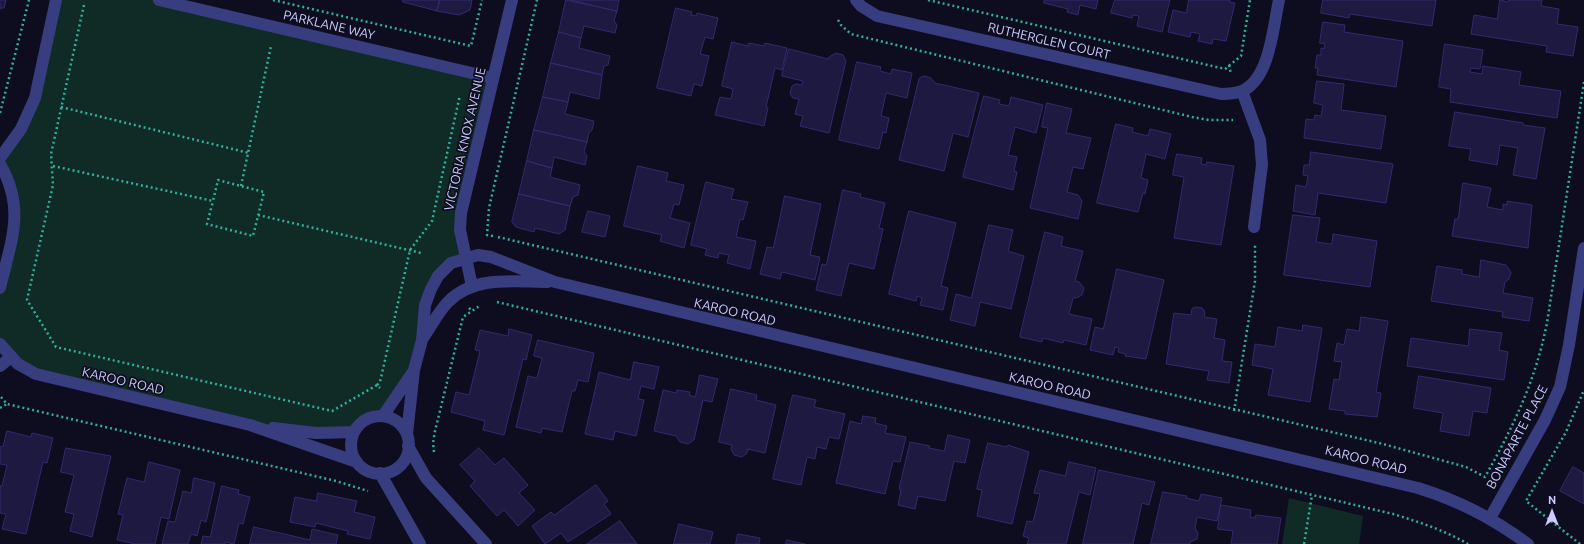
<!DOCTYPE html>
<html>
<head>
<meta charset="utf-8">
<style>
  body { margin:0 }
  #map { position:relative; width:1584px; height:544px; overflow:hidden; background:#0e0d20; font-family:Ubuntu,sans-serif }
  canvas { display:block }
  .north { position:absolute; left:1532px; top:492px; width:40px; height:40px; -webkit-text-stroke:3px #0e0d20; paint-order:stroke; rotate:0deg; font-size:11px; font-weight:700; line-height:16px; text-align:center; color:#ccf }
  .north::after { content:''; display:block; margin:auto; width:14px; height:18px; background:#ccf; clip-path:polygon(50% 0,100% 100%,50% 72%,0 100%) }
</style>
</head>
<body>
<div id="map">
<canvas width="1584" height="544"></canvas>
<div class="north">N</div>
</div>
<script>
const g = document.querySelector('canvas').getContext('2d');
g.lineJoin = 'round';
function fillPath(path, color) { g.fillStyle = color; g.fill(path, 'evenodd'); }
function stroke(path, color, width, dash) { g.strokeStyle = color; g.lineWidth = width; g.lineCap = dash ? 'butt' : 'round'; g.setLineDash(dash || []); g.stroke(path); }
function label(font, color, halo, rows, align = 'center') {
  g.font = font + ' Ubuntu,sans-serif'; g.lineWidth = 3.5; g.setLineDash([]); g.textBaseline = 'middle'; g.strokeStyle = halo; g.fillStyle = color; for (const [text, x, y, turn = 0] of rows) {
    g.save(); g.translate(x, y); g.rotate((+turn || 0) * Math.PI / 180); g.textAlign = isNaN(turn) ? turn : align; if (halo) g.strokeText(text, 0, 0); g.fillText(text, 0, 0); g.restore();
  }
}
fillPath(new Path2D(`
  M57,0H159L493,78L461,213L465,258L438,276L414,370L383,416C369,417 361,421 354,432L250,425L46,378L0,344V288L15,211L0,164L21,129Z
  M1289,498L1363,516L1359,544H1282Z`), '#102a26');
const building = new Path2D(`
  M0,0H6L4,8H0V9Z
  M403,0H440L437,11L403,2Z
  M440,0H472L470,10L459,15L437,11Z
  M566,0L617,11L614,21L617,25L615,33L584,26L581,38L559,32Z
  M571,0H619L617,11Z
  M1045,0H1098L1096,9L1080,5L1078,15L1067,12L1068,9L1044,3Z
  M1115,0H1170L1162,32L1137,26L1139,16L1133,15L1132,18L1111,13Z
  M1189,0H1230L1229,2L1235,3L1226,41L1213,39L1212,44L1198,41L1200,34L1191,32L1190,37L1168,32L1173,10L1186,13Z
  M1323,0H1436L1432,26L1350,14L1349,18L1321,13Z
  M1500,0L1508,2L1509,0H1542L1541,6L1559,9L1557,24L1578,27L1573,56L1546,52L1547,46L1471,34L1474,15L1497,19Z
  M676,8L692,12L691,15L696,16L697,13L718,18L713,39L705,37L700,54L709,56L702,86L694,84L691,96L657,88Z
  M1323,22L1345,25L1344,32L1403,41L1396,87L1317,75L1318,68H1315L1317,55H1321V48L1324,49L1325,44L1320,43Z
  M559,32L581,38L579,48L610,56L608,65L604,66L602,75L551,63Z
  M732,42L748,46L749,43L764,46L765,43L787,48L782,70L775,68L766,107L768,108L764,126L715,115L720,97L731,99L733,89L722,86Z
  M1445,44L1483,50L1480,69L1471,68L1470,72L1482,74L1483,66L1521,72L1519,85L1561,91L1557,118L1450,102L1451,89L1439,87Z
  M789,49L828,59L829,57L836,53L843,55L846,61L829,133L800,126L803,116L795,114L799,99L793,98L790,94L792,86L796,84L802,85L803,81L782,76Z
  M857,62L881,67L880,71L891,74L892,69L912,73L907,98L886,93L881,116L889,118L886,133L883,132L879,149L839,140Z
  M551,63L602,75L599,99L570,92L568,102L543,97Z
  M924,76L931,78L935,83L979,93L968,137L953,133L944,171L899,160L919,79Z
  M1317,81L1344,84L1341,110L1386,116L1381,149L1304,138L1306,119L1314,120L1315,115L1321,116L1323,105L1314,103Z
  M984,96L1000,100L999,104L1009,106L1011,97L1043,105L1036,133L1015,127L1008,155L1017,157L1014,171L1017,172L1013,190L963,177Z
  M543,97L568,102L565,114L594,121L592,130L589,133L587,142L534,130Z
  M1047,103L1072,109L1066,133L1091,138L1083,169L1073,167L1067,192L1078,195L1082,201L1078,219L1030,208L1048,128L1042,127Z
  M1455,112L1523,123V125L1545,128L1536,179L1513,175L1518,148L1500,145L1497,165L1469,160L1471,149L1449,146Z
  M1116,124L1133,128L1132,132L1148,136L1150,129L1171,134L1165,159L1146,154L1141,178L1148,180L1145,194L1143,193L1138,212L1097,203Z
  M534,130L587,142L584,152L587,156L585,165L554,157L552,168L527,161Z
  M1311,152L1393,164L1386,203L1318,193L1315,215L1293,211L1296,185L1306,187L1308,176L1303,175L1304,165H1309Z
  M1177,154L1202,158L1201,164L1206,165L1207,162L1234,166L1221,245L1174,238L1184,177L1173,175Z
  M527,161L552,168L550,177L580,185L578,195L573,197L570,206L519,194Z
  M638,166L668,173L666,181L684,185L679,205L674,204L670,218L690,223L684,248L660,241L662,235L624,226Z
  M706,182L734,189L731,199L748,202L743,220L740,219L736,237L756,241L750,269L727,263L729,255L719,253L718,258L705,255L707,249L691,245Z
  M1463,183L1491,188L1487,207L1503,210V204L1507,205V201L1532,205L1528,248L1452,236L1455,219H1458Z
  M843,190L861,194L860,197L885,203L879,228L883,229L874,269L849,263L841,296L816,290L822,264L826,265Z
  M519,194L570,206L565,230L559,234L535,228L534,232L516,227L512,222Z
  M785,196L821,204L810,255L820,257L815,280L782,272L780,279L760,274L767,247L773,248Z
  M588,211L610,216L605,237L582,232Z
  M909,211L956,223L941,286L948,288L943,310L920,305L922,298L917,296L916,301L889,294Z
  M1293,215L1320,218L1316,242L1332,244L1333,234L1377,241L1370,287L1284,275Z
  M989,225L1013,230L1008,251L1024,256L1011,309L980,302L975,326L950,320L956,294L971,298Z
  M1045,232L1063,237L1061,246L1083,251L1075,281L1079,282L1084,288L1082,295L1076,298H1073L1069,314L1092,319L1086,345L1064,340L1063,343L1043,338L1042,342L1020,337Z
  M1481,260L1506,265L1511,272L1509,279L1505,282L1503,293L1533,298L1529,321L1502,317L1503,312L1431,301L1437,266L1462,270V274L1479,277Z
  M1117,269L1164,280L1146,359L1125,356L1126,354L1118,352L1119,348L1115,347L1113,355L1090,350L1095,327L1103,329Z
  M1196,307L1202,308L1205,312L1204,317L1217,319L1214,338L1225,340L1222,361L1232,362L1229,383L1207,380L1209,371L1166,364L1174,313L1191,315L1192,309Z
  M1361,317L1388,321L1376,392L1381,393L1377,417L1345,414V411L1329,409L1334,379L1339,380L1342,362L1334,361L1337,343L1344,345L1347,329L1359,331Z
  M1303,325L1322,328L1310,402L1268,395L1273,369L1252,365L1255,344L1275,347L1278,327L1302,331Z
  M509,329L532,335L526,360L523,359L504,435L483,430L485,421L451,412L456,392L469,395L480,351L475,350L480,330L508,336Z
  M1470,329L1502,333L1499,350L1508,352L1504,380L1407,366L1411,338L1468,346Z
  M538,340L594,353L588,382L578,380L575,391H572L562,432L542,428L541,433L516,427L528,376L537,378L542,358L534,356Z
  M634,362L659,367L654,389L641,386L638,399L644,400L636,436L615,431L613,440L585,434L599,372L630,380Z
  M700,375L718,379L712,402L703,400L694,440L688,444L680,442L676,436L654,431L663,390L676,393L677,390L690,392L689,395L695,397Z
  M1419,376L1491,388L1487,413L1473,411L1469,436L1440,431L1443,413L1414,408Z
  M731,389L757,395L756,400L776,405L765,453L748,449L747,453L742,457L734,455L731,449L732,445L719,442Z
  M793,395L816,400L814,407L845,414L839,439L829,437L826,449L817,447L815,459L807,457L801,485L773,479Z
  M863,416L876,418L875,423L887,426L885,433L906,437L900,462L893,461L885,494L836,483L850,421L861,424Z
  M7,431L31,437L32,433L53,438L47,463L43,462L26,534L2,529L6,514L0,513V486H2L7,465L0,464V447L3,446Z
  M948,435L970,440L965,463L954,461L945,501L918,496L915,509L898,505L901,490L899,489L910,442L930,446L929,448L944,451Z
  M988,443L1007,447L1008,445L1029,452L1012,524L977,516L982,490L977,489Z
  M66,448L111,456L92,537L70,531L74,514L65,512L74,475L61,472Z
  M479,448L495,465L504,458L528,485L519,493L535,510L518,526L504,510L497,516L470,486L475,481L460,465Z
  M149,462L180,470L169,519L161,517L155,544H136L117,540L123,515L118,514L127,478L144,482Z
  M1069,462L1096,468L1090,495L1079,492L1066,544H1027L1029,538L1023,536L1027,521L1033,522L1040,494L1034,493L1040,470L1065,476Z
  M1573,467L1584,473V504L1560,491Z
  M1099,470L1155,482L1149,505L1142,503L1133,544H1083Z
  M194,478L215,483L206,522L201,520L197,536L191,534L188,544H162L168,521L175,522L183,491L191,493Z
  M596,485L608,501L604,504L611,514L568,542L561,533L545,544L532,526L551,512L554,515Z
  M222,486L239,490L238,494L250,497L243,524L239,523L234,544L225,542V544H201L203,536L210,537Z
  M1163,492L1187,496L1186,498L1199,501L1201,494L1222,498L1217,521L1197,517L1195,528L1198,533L1197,539L1190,542V544H1151Z
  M318,493L357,501L354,512L375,517L370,539L347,534L348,531L316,523L315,527L290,522L295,497L316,501Z
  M1221,505L1251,510L1250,517L1255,518L1256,515L1281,518L1277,544H1231L1233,531L1218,529Z
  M620,521L637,544H587Z
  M679,524L713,532L710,544H674Z
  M254,527L310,540L312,529L338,535L336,544H250Z
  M738,534L760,538L759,544H736Z
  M787,540L805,544H786Z`);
fillPath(building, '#1d1941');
stroke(building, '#312b6d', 1);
stroke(new Path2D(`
  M273,0L471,46L482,0
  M928,0L1225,69L1241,56L1250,0
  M84,5L51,154L53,185L27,300L56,347L332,411L377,385L380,388
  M838,20L841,25L851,34L1192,117L1209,120H1233
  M1229,65L1231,74
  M61,107L249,153
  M0,113L29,0
  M53,166L213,201L218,180L264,192L253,236L207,224L213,201
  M241,186L271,46
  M258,215L421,253
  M493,236L487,235L489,208L537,0
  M498,237L1383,444L1466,467L1485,477C1514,425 1535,382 1547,323L1584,82
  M497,302L1393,514C1419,522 1444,530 1468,544
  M469,308L472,311L481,305
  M377,385L380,382L410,250L432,221L460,95
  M1,397L7,404L336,481L368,491
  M0,408L7,404
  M1234,411L1255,281V245
  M434,452L433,443L435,431L463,317L472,311
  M1304,544L1312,495
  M1580,544L1526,501L1566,432L1584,390`), '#2eb19b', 2.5, [2, 3]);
stroke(new Path2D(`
  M159,0L493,78
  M856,0L861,6L877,16L1221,94C1227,94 1236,93 1242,91C1270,79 1273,27 1279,0
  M1242,91L1260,140L1262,165L1254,227
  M0,158L21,129L35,98L56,0
  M0,164C26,209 11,241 0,288
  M472,286L460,230L461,213L512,0
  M423,338C431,327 438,312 448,302C474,275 514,282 548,282
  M0,344L18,364L36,374L250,425L357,462
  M0,366L11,357
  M383,416L413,372
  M351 445a29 29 0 1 1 58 0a29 29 0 1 1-58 0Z
  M273,428L316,433L354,432
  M407,434L414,370L422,340L425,305L431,289L438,276L451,263L478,255L491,257L555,282L1418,488C1460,501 1492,518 1528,544
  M408,446L426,478L486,544
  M380,473L420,544
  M1490,518L1545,420L1560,387L1569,345L1584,248`), '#383d7f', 12);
label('13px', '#ccf', '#0e0d20', [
  ["PARKLANE WAY",329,25,13],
  ["RUTHERGLEN COURT",1049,41,13],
  ["VICTORIA KNOX AVENUE",465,139,-77],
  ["KAROO ROAD",735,312,13],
  ["KAROO ROAD",123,381,13],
  ["KAROO ROAD",1050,386,13],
  ["BONAPARTE PLACE",1517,437,-62],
  ["KAROO ROAD",1366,460,14]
]);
</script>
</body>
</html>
